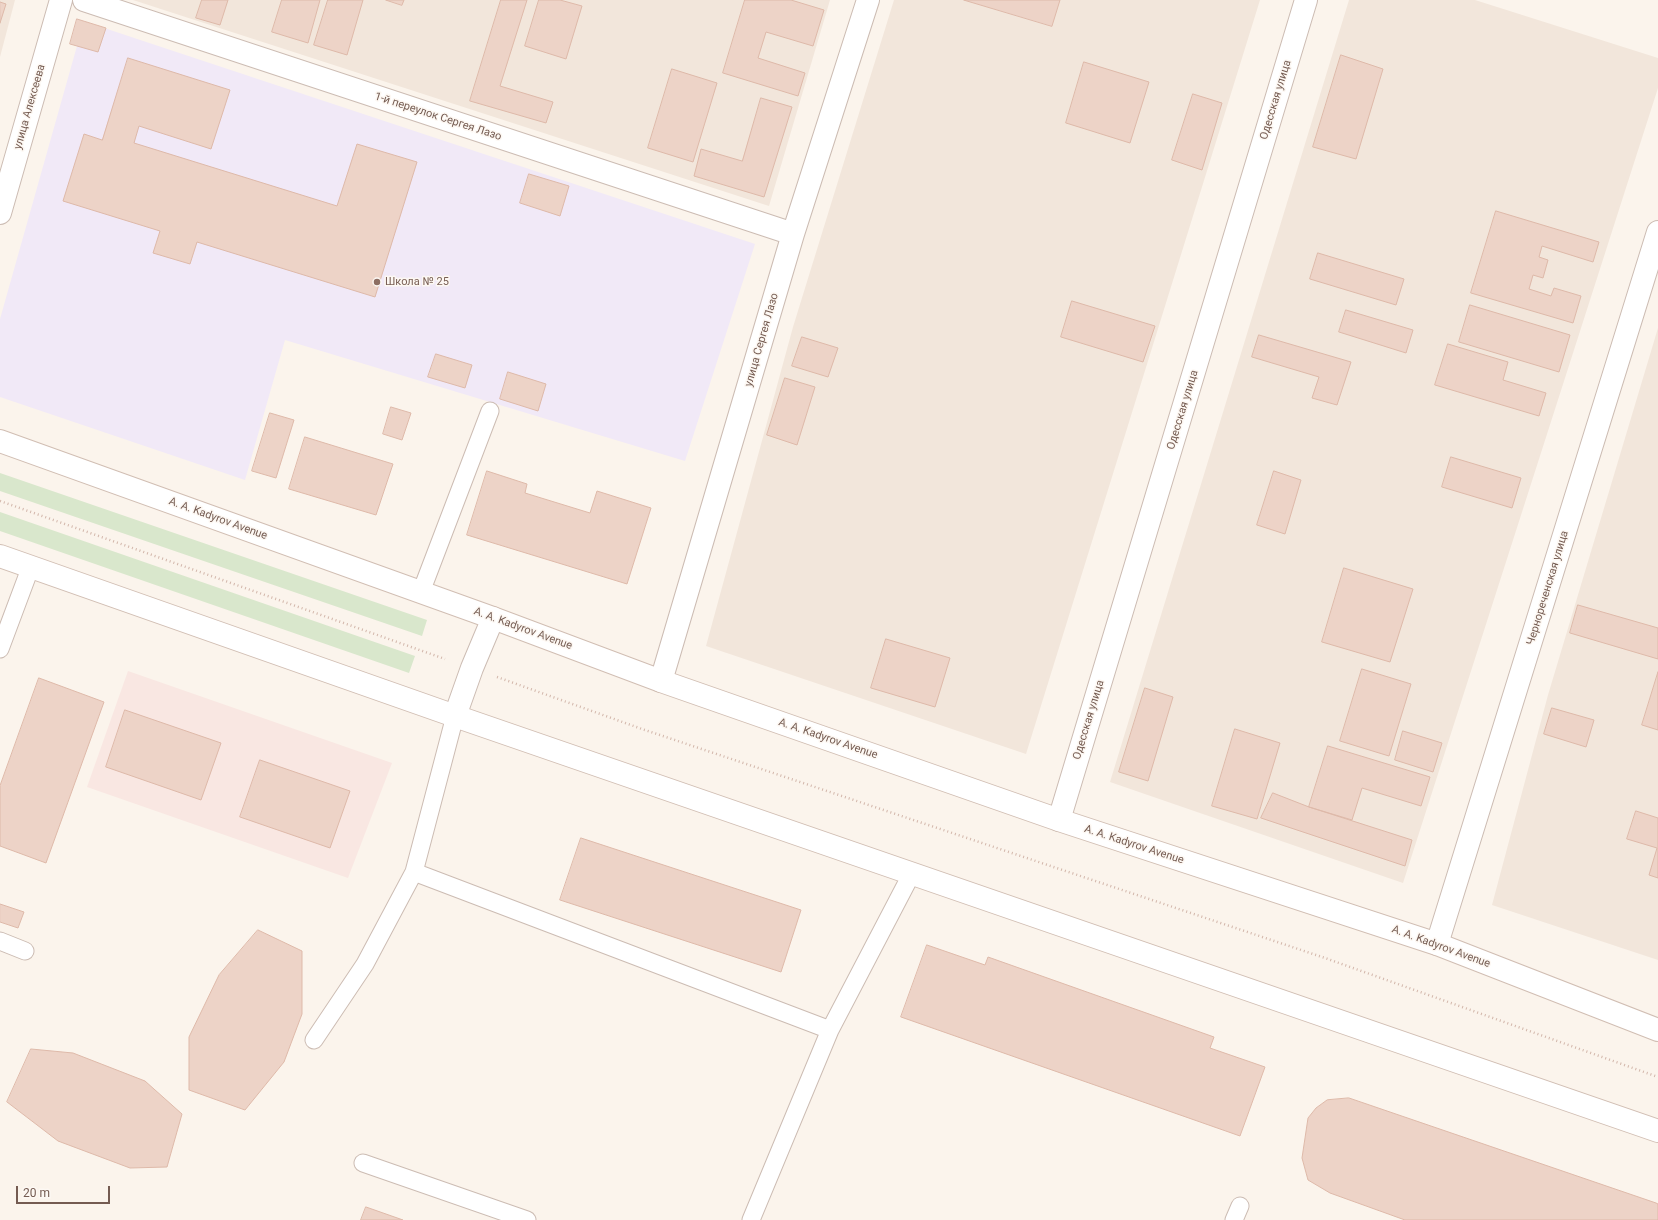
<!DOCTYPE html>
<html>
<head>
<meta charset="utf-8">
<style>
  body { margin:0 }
  #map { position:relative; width:1658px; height:1220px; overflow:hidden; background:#fbf4ec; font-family:Roboto,sans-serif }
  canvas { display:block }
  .scale { position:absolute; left:16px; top:1186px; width:94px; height:18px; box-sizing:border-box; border:2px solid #745b51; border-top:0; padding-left:5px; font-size:12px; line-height:14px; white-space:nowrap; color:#745b51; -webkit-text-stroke:3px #fdf8f3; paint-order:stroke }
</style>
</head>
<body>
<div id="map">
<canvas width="1658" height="1220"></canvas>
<div class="scale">20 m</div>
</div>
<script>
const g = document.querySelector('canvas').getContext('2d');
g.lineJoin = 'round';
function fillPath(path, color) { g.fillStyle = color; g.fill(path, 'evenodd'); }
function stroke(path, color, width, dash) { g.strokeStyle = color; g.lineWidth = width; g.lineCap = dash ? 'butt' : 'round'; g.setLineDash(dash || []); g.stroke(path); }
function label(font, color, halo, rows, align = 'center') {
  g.font = font + ' Roboto,sans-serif'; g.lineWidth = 3; g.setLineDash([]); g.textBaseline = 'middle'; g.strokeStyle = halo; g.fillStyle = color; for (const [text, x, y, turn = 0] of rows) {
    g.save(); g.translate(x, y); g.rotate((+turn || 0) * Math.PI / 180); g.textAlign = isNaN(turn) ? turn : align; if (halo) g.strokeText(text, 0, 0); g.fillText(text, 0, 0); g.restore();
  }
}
fillPath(new Path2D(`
  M0,0H15L0,57Z
  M133,0H830L769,206Z
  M894,0H1260L1026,754L706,646L793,327Z
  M1349,0H1475L1658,58V88L1403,883L1110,782Z
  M1658,328V960L1492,905L1548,695Z`), '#f2e6db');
fillPath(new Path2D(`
  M128,671L392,763L348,878L87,787Z`), '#f9e7e2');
fillPath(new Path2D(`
  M77,19L755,244L685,461L285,340L245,480L0,397V319L77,46L70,44Z`), '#f1e9f7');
fillPath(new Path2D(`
  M0,473L427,620L422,636L0,491Z
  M0,512L415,656L409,673L0,531Z`), '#d9e7cc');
const building = new Path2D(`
  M202,0H228L220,25L196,18Z
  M282,0H320L308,43L272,32Z
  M328,0H363L347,55L314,45Z
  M386,0H404L402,5Z
  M501,0H527L500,86L553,102L546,123L470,101Z
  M539,0H560L582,6L566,59L525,46Z
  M745,0H791L824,10L813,46L766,32L758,58L805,73L798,96L723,73Z
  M964,0H1060L1052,26Z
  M0,2L6,4L0,23Z
  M77,19L106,28L98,52L70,44Z
  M1341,55L1383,69L1356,159L1313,147Z
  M128,58L230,90L211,149L139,126L134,143L337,206L357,144L417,162L375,297L197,242L190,264L153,253L160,231L63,201L84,134L102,140Z
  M1084,62L1149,82L1130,143L1066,123Z
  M672,69L717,83L693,162L648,148Z
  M1193,94L1222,103L1202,170L1172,160Z
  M761,98L792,107L764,197L694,176L701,149L742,161Z
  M529,174L569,186L560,216L520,203Z
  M1496,211L1599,242L1593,262L1542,246L1539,257L1548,260L1543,278L1533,275L1529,289L1551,296L1554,288L1581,296L1573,323L1471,293Z
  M1318,253L1404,279L1396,305L1310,279Z
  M1072,301L1155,326L1143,362L1061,337Z
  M1470,305L1570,335L1559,372L1459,342Z
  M1346,310L1413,330L1406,353L1339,332Z
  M1259,335L1351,362L1337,405L1312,398L1319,377L1252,357Z
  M802,337L838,348L828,377L792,366Z
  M1448,344L1508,362L1503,380L1546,393L1539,416L1435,385Z
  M436,354L472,365L465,388L428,377Z
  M508,372L546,384L538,411L500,399Z
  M785,378L815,387L797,445L767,435Z
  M391,407L411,413L402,440L383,434Z
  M270,413L294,420L276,478L252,471Z
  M305,437L393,464L376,515L289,489Z
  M1451,457L1521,478L1512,508L1442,487Z
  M487,471L527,484L525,493L590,513L597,491L651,508L627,584L467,535Z
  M1274,471L1301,480L1285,534L1257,525Z
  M1344,568L1413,589L1390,662L1322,642Z
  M1578,605L1658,628V659L1570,633Z
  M886,639L950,658L935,707L871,688Z
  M1362,669L1411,684L1389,756L1340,741Z
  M1658,672V730L1642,725Z
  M39,678L104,702L46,863L0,846V786Z
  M1145,688L1173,697L1148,781L1119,772Z
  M1552,708L1594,720L1586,747L1544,734Z
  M125,710L221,743L201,800L106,767Z
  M1235,729L1280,743L1257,819L1212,806Z
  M1403,731L1442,743L1433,772L1395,760Z
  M1328,746L1430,777L1421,806L1362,788L1352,820L1309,807Z
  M260,760L350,791L330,848L240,817Z
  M1273,793L1309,807L1412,840L1405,866L1261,818Z
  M1636,811L1658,818V878L1649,875L1657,848L1627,839Z
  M581,838L801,910L781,972L560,900Z
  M0,904L24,912L18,928L0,922Z
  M258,930L302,951V1014L284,1062L245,1110L189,1090V1037L219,975Z
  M927,945L985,965L988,957L1214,1037L1210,1048L1265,1067L1240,1136L901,1017Z
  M31,1049L73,1053L145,1081L182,1114L167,1167L130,1168L58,1141L7,1102Z
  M1349,1098L1656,1203L1658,1204V1220H1405L1330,1193L1308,1180L1302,1158L1308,1118L1316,1108L1327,1100Z
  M366,1207L403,1220H361Z`);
fillPath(building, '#edd3c7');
stroke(building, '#deb9a9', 1);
const lane = new Path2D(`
  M421,592L490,411
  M0,649L31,566
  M414,872L830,1030
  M0,941L25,951
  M314,1040L365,964L414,872L455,716
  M363,1163L527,1220
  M751,1220L830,1030L912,873
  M1234,1220L1240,1206`);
const street = new Path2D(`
  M84,0L793,234
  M0,213L61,0
  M661,681L793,234L868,0
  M455,716L472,668L493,618
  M1059,820L1306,0
  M1437,944L1658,232`);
const secondary = new Path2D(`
  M0,441L493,618L661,681L1059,820L1437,944L1658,1030
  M0,556L455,716L1658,1131`);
stroke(lane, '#ccbcb3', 19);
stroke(street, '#ccbcb3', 24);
stroke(secondary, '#d1beb3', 24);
stroke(new Path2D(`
  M0,501L445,659
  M497,677L642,729L1325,958L1658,1077`), '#d2b6aa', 2.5, [1, 3]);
stroke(lane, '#fff', 17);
stroke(street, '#fff', 22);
stroke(secondary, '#fff', 22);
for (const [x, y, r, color] of [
  [377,282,4,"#8d6e63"]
]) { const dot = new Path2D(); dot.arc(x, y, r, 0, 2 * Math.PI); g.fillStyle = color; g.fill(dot); stroke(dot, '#fdf8f3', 1.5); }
label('11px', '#745b51', '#fdf8f3', [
  ["Одесская улица",1276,100,-73],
  ["улица Алексеева",30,107,-74],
  ["1-й переулок Сергея Лазо",438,117,18],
  ["улица Сергея Лазо",762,340,-74],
  ["Одесская улица",1183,410,-73],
  ["A. A. Kadyrov Avenue",218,519,20],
  ["Чернореченская улица",1548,588,-73],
  ["A. A. Kadyrov Avenue",523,629,20],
  ["Одесская улица",1089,720,-73],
  ["A. A. Kadyrov Avenue",828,739,19],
  ["A. A. Kadyrov Avenue",1134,845,18],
  ["A. A. Kadyrov Avenue",1441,947,20]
]);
label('11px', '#785e54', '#fdf8f3', [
  ["Школа № 25",385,282]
], 'left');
</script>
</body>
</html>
